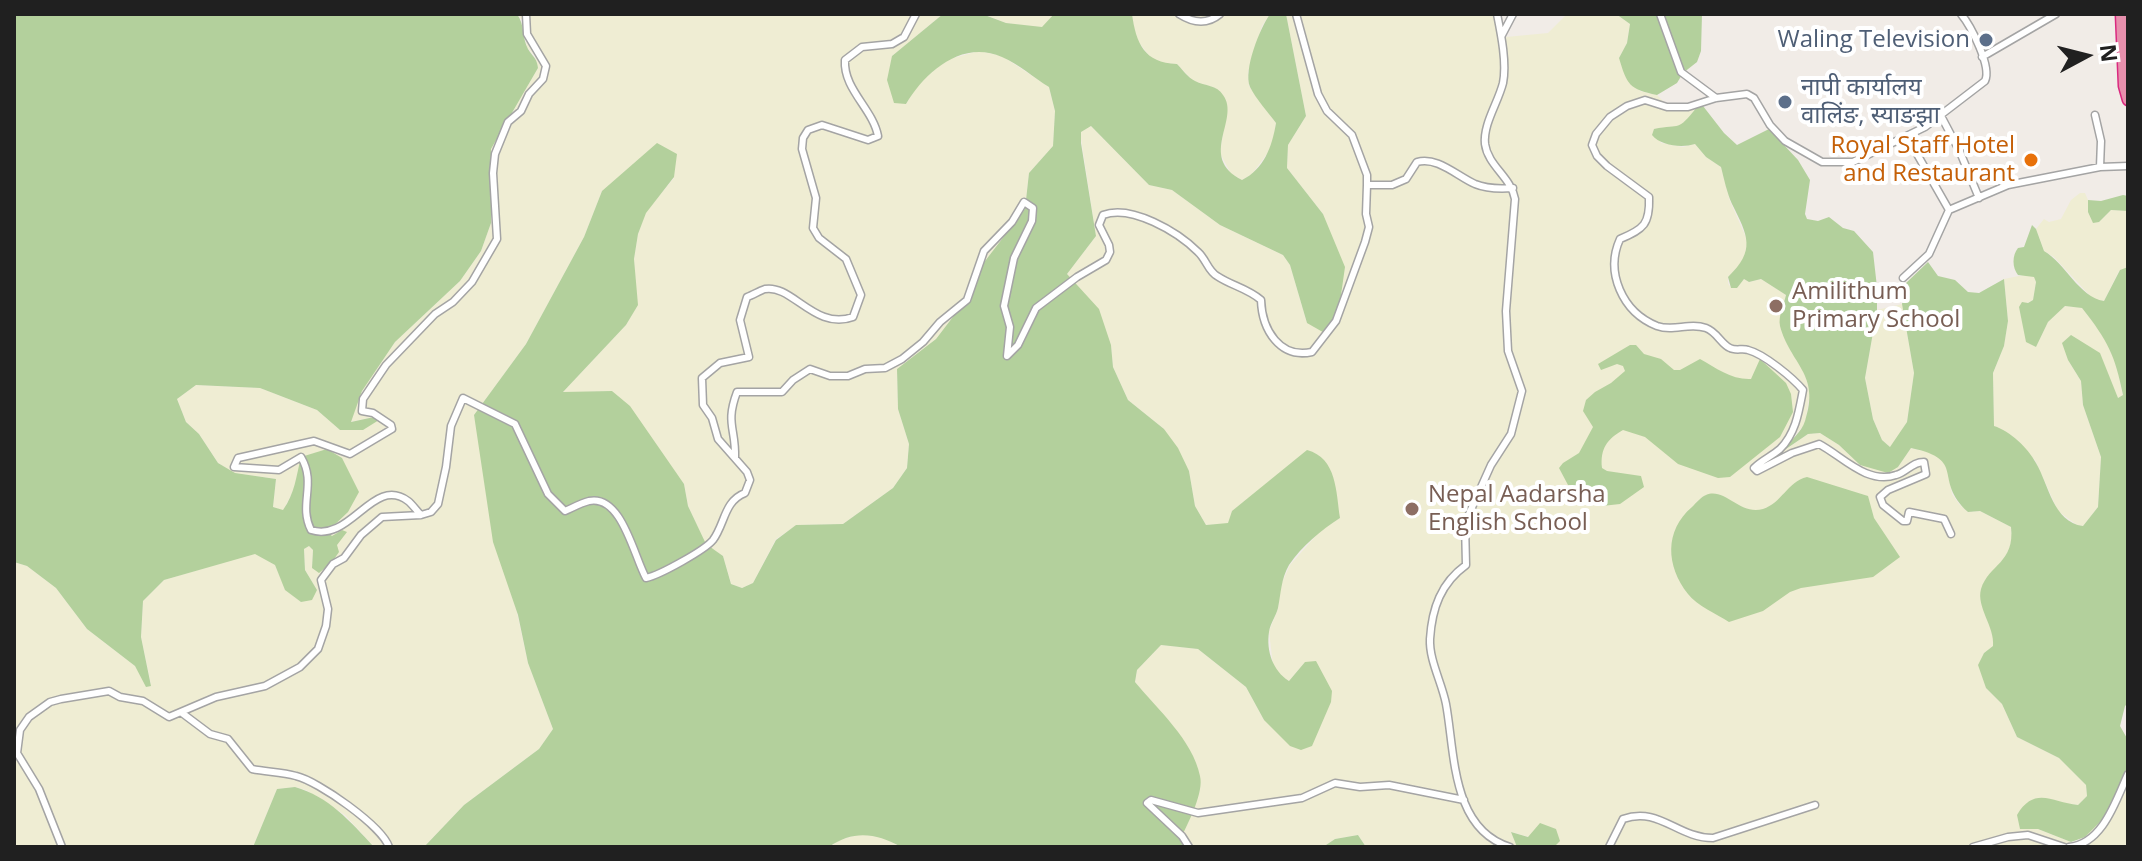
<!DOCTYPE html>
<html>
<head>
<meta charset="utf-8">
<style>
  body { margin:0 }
  #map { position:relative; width:2142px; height:861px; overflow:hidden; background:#f1ece7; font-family:"Open Sans",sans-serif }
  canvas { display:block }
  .frame { position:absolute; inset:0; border:16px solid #202020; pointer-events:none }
  .north { position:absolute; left:2046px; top:16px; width:80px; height:80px; -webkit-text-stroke:6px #fff; paint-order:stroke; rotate:83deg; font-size:22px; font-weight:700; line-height:32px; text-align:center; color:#202020 }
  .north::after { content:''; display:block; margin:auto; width:28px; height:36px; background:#202020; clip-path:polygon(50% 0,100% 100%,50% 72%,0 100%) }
</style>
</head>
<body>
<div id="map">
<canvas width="2142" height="861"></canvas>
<div class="frame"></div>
<div class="north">N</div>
</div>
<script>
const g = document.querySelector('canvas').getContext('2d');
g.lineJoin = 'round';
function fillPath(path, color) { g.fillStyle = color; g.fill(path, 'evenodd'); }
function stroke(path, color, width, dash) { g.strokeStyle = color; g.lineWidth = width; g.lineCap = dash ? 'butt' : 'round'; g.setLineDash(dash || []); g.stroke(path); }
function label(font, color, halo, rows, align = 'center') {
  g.font = font + ' "Open Sans","Noto Sans Devanagari",sans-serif'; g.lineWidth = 8; g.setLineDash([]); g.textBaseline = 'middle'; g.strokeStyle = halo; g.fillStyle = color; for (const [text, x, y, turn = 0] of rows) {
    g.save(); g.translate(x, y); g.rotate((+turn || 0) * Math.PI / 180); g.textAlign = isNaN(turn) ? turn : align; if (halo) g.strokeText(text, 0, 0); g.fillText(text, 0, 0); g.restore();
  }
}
fillPath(new Path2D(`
  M517,14H943L892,56L906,104L918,84L946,60L979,51L1002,56L1049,87L1055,111L1053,146L1029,173L1025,209L982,265L971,301L959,309L936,339L897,369L898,409L909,444L907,468L893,488L843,524L797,525L776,539L753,583L742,588L731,584L723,556L706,545L688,506L684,484L612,391L562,393L626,325L637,306L634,259L638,234L645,213L674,178L602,191L584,237L526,344L474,415L528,663L553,729L539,749L464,805L424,847H374L345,815L306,790L295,787L277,789L253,847H14V562L27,566L56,588L87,629L135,666L151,685L141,637L143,601L164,580L255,553L275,565L286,590L301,602L317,590L305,570L304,549L309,546L313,550L312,568L332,536L327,533L298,471L297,483L283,511L273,507L276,479L234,473L218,463L199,434L186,422L177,399L196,385L260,388L317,410L340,430L374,417L350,422L362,391L395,342L460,281L481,251L491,223V149L538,68L535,56L527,47L522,20Z
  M982,14H1054L1043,28L1006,23Z
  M1132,14H1270L1262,26L1248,72L1249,86L1276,123L1272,147L1252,174L1242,180L1231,174L1220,153L1227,107L1215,88L1193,81L1177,64L1160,63L1150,57L1135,37Z
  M1286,14H1494L1506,37L1548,33L1567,14H1616L1630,24L1627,43L1619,58L1640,91L1657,95L1668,106L1697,107L1682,126L1671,129H1654L1661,143L1683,147L1695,144L1706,157L1721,167L1730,201L1748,242L1746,255L1741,265L1728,277V283L1731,288L1744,279L1749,282L1761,279L1786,295L1780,320L1787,343L1804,369L1810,393L1805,424L1789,441L1785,450L1808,434L1820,433L1839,445L1860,465L1898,467L1911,448L1933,453L1943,460L1948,471L1952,494L1959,504L1968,512L1980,511L2011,527L2012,539L2009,551L1981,589V601L1994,634V646L1984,653L1986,688L2002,704L2017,737L2059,758L2086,785L2087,796L2078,805L2067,804L2038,829L2071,842L2080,841L2106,816L2128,765V847H1554L1555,844L1511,832L1517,847H1366L1358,835L1335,839L1323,847H1184L1182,836L1187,745L1135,682L1137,670L1161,645L1198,649L1246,687L1264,720L1305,662L1289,681L1279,675L1273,666L1269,631L1278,609L1280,587L1290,565L1321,530L1340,518L1206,525L1195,506L1189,471L1164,429L1128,400L1113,367L1111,345L1067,274L1096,236L1080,132L1091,126L1149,185L1172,190L1220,225L1283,255L1290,265L1307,323L1323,214L1287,168L1288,145L1306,116Z
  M2080,193H2085L2088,200V212L2099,222L2111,210L2128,211V267L2119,271L2104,301L2093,299L2054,257L2044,251L2036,229L2044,219L2049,222L2061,219L2071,200Z
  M2029,274L2034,277L2036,282L2033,300L2019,307L2027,342L2036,347L2048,322L2065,306L2077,307L2082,308L2105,337L2115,358L2123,396L2118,398L2068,360L2081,381L2083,405L2101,457L2098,507L2083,526L2077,525L2058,511L2035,460L1994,426L1993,373L2004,346L2008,321L2004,279Z
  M1902,304L1914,373L1907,422L1891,448L1882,440L1873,419L1865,378L1877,310Z
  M861,834L884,838L901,847H829L839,840Z`), '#efedd3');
fillPath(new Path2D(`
  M14,14H517C525,25 522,38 528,49C533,57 537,58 538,68L491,149V223L481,251L460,281L395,342L362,391L351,422L374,417L379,420L363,430H340L317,410L260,388L196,385L177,399L186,422L199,434L218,463L235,473L276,479L273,507L283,510C295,493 296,477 301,457L327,449L342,458L359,492L348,512L327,532L332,536L342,530L347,532L337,545L339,552L332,562L319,573L312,568L313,550L309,546L304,549L305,570L317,590L312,600L301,602L285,590L275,565L255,554L164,580L143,601L141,637L151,686L146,687L135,666L87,629L56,588L27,566L14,562Z
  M943,14H982L1006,23L1042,27L1054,14H1132C1136,43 1144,63 1177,64C1182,69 1188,78 1195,81C1205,86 1217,85 1223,95C1241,119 1197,157 1242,180C1264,169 1272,147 1276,123C1268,112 1256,99 1250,87C1243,70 1260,28 1270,14H1286L1306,116L1288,145L1287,168L1323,214L1345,267L1340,302L1328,335L1307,323L1290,265L1283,255L1220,225L1172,190L1149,185L1091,126L1081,132V143L1096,236L1067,274L1099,309L1111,345L1113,367L1128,400L1164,429L1178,448L1189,471L1195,506L1206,525L1228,523L1232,511L1307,450C1337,458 1336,492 1340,518C1321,530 1302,546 1289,565C1281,579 1281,593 1278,608C1276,616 1270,624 1269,632C1266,651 1273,671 1289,681L1305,662L1316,661L1332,691L1331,702L1312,746L1301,750L1290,746L1264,720L1246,687L1198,649L1161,645L1137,670L1135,682C1157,709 1193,740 1200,776C1204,792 1189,821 1182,836L1184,847H901C876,833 853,830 829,847H424L464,805L539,749L553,729L528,663L518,615L493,542L474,415L526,344L584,237L602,191L657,143L677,154L674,177L646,213L638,234L634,259L638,305L626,325L563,392L612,391L630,406L684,484L688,506L706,544L723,556L731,584L742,588L753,583L776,540L796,525L843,524L893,488L907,468L909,444L898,409L897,369L936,339L959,309L971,301L982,265L1025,209L1029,173L1053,146L1055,111L1049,87C1034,78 1019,64 1002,57C962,39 925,72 906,104L894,103L887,80L892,56Z
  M1616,14H1702L1701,51L1697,62L1683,73L1677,83L1657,95C1629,89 1627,85 1619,58L1627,43L1630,24Z
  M1703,106L1724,133L1737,145L1769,129L1798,160L1810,180L1805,214L1807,219L1818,221L1829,217L1843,228L1854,231L1873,252L1877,287V310L1865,378L1873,419L1882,440L1890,447L1907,422L1914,373L1902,304L1906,283L1928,262L1938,276L1955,280L1968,292L1979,293L2004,279L2008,321L2004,346L1993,373L1994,426C2010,431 2028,448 2036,463C2049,485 2053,522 2083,526L2098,507L2101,457L2083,405L2081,381L2068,360L2062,343L2071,335L2100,353L2118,398L2123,395C2115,355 2108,341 2082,308L2065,306L2048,322L2036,347L2026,342L2019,307L2022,302L2028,303L2033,300L2036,282L2034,277L2018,275C2012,268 2012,255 2018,248L2024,247L2032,225L2036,229L2044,251C2065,263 2079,297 2104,301L2120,270L2128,267V703L2125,706L2120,726L2128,740V765L2106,816L2085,837L2071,842L2038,829H2020L2017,815C2035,785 2053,803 2078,805L2087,796L2086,785L2059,758L2017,737L2002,704L1986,688L1978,665L1984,653L1993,646C1995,627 1976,607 1981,589C1989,564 2015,563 2011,527L1980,511L1968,512C1932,479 1968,460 1911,448L1898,467L1888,473L1860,465L1839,445L1820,433L1808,434L1783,451C1789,441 1802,432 1805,421C1821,374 1790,364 1780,326C1778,316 1784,304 1786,295L1761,279L1749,282L1744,279L1737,288H1731L1728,277C1756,250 1748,236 1732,204C1727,193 1724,179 1721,167L1706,157L1695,144C1682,148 1661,146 1652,135L1654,129C1682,123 1676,133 1697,107Z
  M2123,195L2128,196V211L2111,210L2099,222L2093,223L2088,212V200L2101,201Z
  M1630,345H1636L1644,354L1661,359L1674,370H1680L1700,359C1716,368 1732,380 1751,379L1760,359L1786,383L1791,394L1793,412L1780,437L1730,477L1718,478L1678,464L1645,437L1623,430C1607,439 1600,449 1602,468L1607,471L1641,476L1644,487L1620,504L1602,506L1585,488L1568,485L1559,468L1563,463L1579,453L1593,427L1583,411L1586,400L1595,392L1611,383L1625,371L1623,366L1617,364L1601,370L1598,364Z
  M1807,477L1868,496L1874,518L1900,557L1873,577L1801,588L1790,592L1763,611L1729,622C1717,614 1697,606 1688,594C1666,566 1664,531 1692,507C1696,503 1702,496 1706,495C1725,487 1740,516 1763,509C1782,503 1787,482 1807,477Z
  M295,787C328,796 351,822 374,847H253L277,789Z
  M1540,823L1556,829L1560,841L1554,847H1517L1511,832L1528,837Z
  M1358,835L1366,847H1323L1335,839Z`), '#b3d09c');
const street = new Path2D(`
  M1179,14C1193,23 1207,25 1220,14
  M1296,14L1318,94L1327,111L1352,135L1367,175V185H1392L1406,179L1417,162C1437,156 1457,176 1475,184C1487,189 1500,189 1513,188
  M1497,14C1501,34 1507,63 1503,83C1498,103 1483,124 1485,144C1488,166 1511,177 1515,199L1506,311L1508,351L1522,391L1511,434L1491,465L1465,523L1466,565C1441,583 1432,608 1430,639C1429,660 1442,683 1446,704C1455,752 1451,829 1510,847
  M1660,14L1681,72L1716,98
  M1502,35L1513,14
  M1982,57L2056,14
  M1940,114L1960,152L1979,198
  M2095,115L2101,141L2100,167
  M1902,140L1913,147L1949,210
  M1903,278L1929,254L1949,210L2008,185L2100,167L2128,166
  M735,458C736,428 725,424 737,392H782L793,380L810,369L830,376H848L865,369L885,368L902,359L923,342L940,322L967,300L984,251L1012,222L1024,202L1033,208L1032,221L1014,258L1004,306L1010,327L1007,356L1018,345L1036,308L1077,277L1106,260L1110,252L1109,245L1099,225L1103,215C1131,204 1178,232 1198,252C1206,259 1208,271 1217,276C1232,286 1247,288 1261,300C1262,330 1280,359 1312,352L1336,321L1365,242L1369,227L1366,214L1367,185
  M421,515C417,511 412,504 408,501C373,475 351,543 311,530C298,504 317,484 301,457L279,470L234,467L238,458L314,441L350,454L392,429L391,425L373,413L362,411L363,399L386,365L435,314L453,302L472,282L497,239L493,173L495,154L508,122L521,111L529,94L543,79L546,66L527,34L526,14
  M1951,534L1944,519L1909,512L1907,521H1903L1883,505L1880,497L1888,490L1926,474L1924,462C1912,462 1907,472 1896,475C1867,485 1842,456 1819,444L1792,453L1757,471L1754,468C1762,460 1772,456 1780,449C1796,433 1799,411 1803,390C1793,378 1764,354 1748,350C1743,348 1735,351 1730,348C1721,344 1717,332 1706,328C1689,322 1674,332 1657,326C1622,312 1605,272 1620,239C1644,229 1650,224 1649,197L1607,166L1597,156L1592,145L1596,134L1610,117L1627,106L1645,100L1667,107H1688L1716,98L1747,94L1754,98L1770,125L1785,141L1822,162H1853L1925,127L1985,81C1992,67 1971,26 1961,14
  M182,713L210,734L228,739L252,769C267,772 282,772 296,776C318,781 382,826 389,847
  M62,847L39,789L17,753L20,730L29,717L50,702L61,699L109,691L120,697L143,701L169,717L216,697L265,686L300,667L318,649L326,626L328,609L321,580L333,564L344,558L361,535L382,517L421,515L431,512L438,504L446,467L451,426L463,398L515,424L548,494L565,511C572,508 581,503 589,501C622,494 634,557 646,578C660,575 705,550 713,540C725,524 724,501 745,493L750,480L747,472L718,439L712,418L703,405L702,378L720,363L749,357L740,320L747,297C753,295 759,291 765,289C792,284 815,331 853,317L861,295L846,259L819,238L813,228L816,198L802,149L803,138L808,130L822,125L868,140L878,136C873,109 843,89 845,60L862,47L892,44L904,37L916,14
  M1189,847L1182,836L1147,803L1151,800L1198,813L1302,798L1335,783L1360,787L1389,785L1464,800
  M1609,847L1623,819C1659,806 1677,838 1713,838L1815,805
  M1973,847L2008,837L2028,835L2064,847
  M2069,847C2103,844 2116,800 2128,774`);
const highway = new Path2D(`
  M2121,14L2124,86L2128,100`);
stroke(street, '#a4a4a4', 9);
stroke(highway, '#da297f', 13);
stroke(street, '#fff', 6);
stroke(highway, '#e790ad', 10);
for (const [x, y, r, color] of [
  [1986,40,8,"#5c6f8a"],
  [1785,102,8,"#5c6f8a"],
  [2031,160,8,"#e8710a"],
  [1776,306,8,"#8d6e63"],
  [1412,509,8,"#8d6e63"]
]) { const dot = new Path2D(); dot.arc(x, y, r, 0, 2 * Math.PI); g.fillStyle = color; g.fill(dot); stroke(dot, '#fff', 3); }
label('24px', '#4e5e75', '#fff', [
  ["Waling Television",1970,40],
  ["नापी कार्यालय",1801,88,"left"],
  ["वालिंङ, स्याङझा",1801,116,"left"]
], 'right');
label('24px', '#c56008', '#fff', [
  ["Royal Staff Hotel",2015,146],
  ["and Restaurant",2015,174]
], 'right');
label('24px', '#785e54', '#fff', [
  ["Amilithum",1792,292],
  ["Primary School",1792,320],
  ["Nepal Aadarsha",1428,495],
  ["English School",1428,523]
], 'left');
</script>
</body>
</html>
